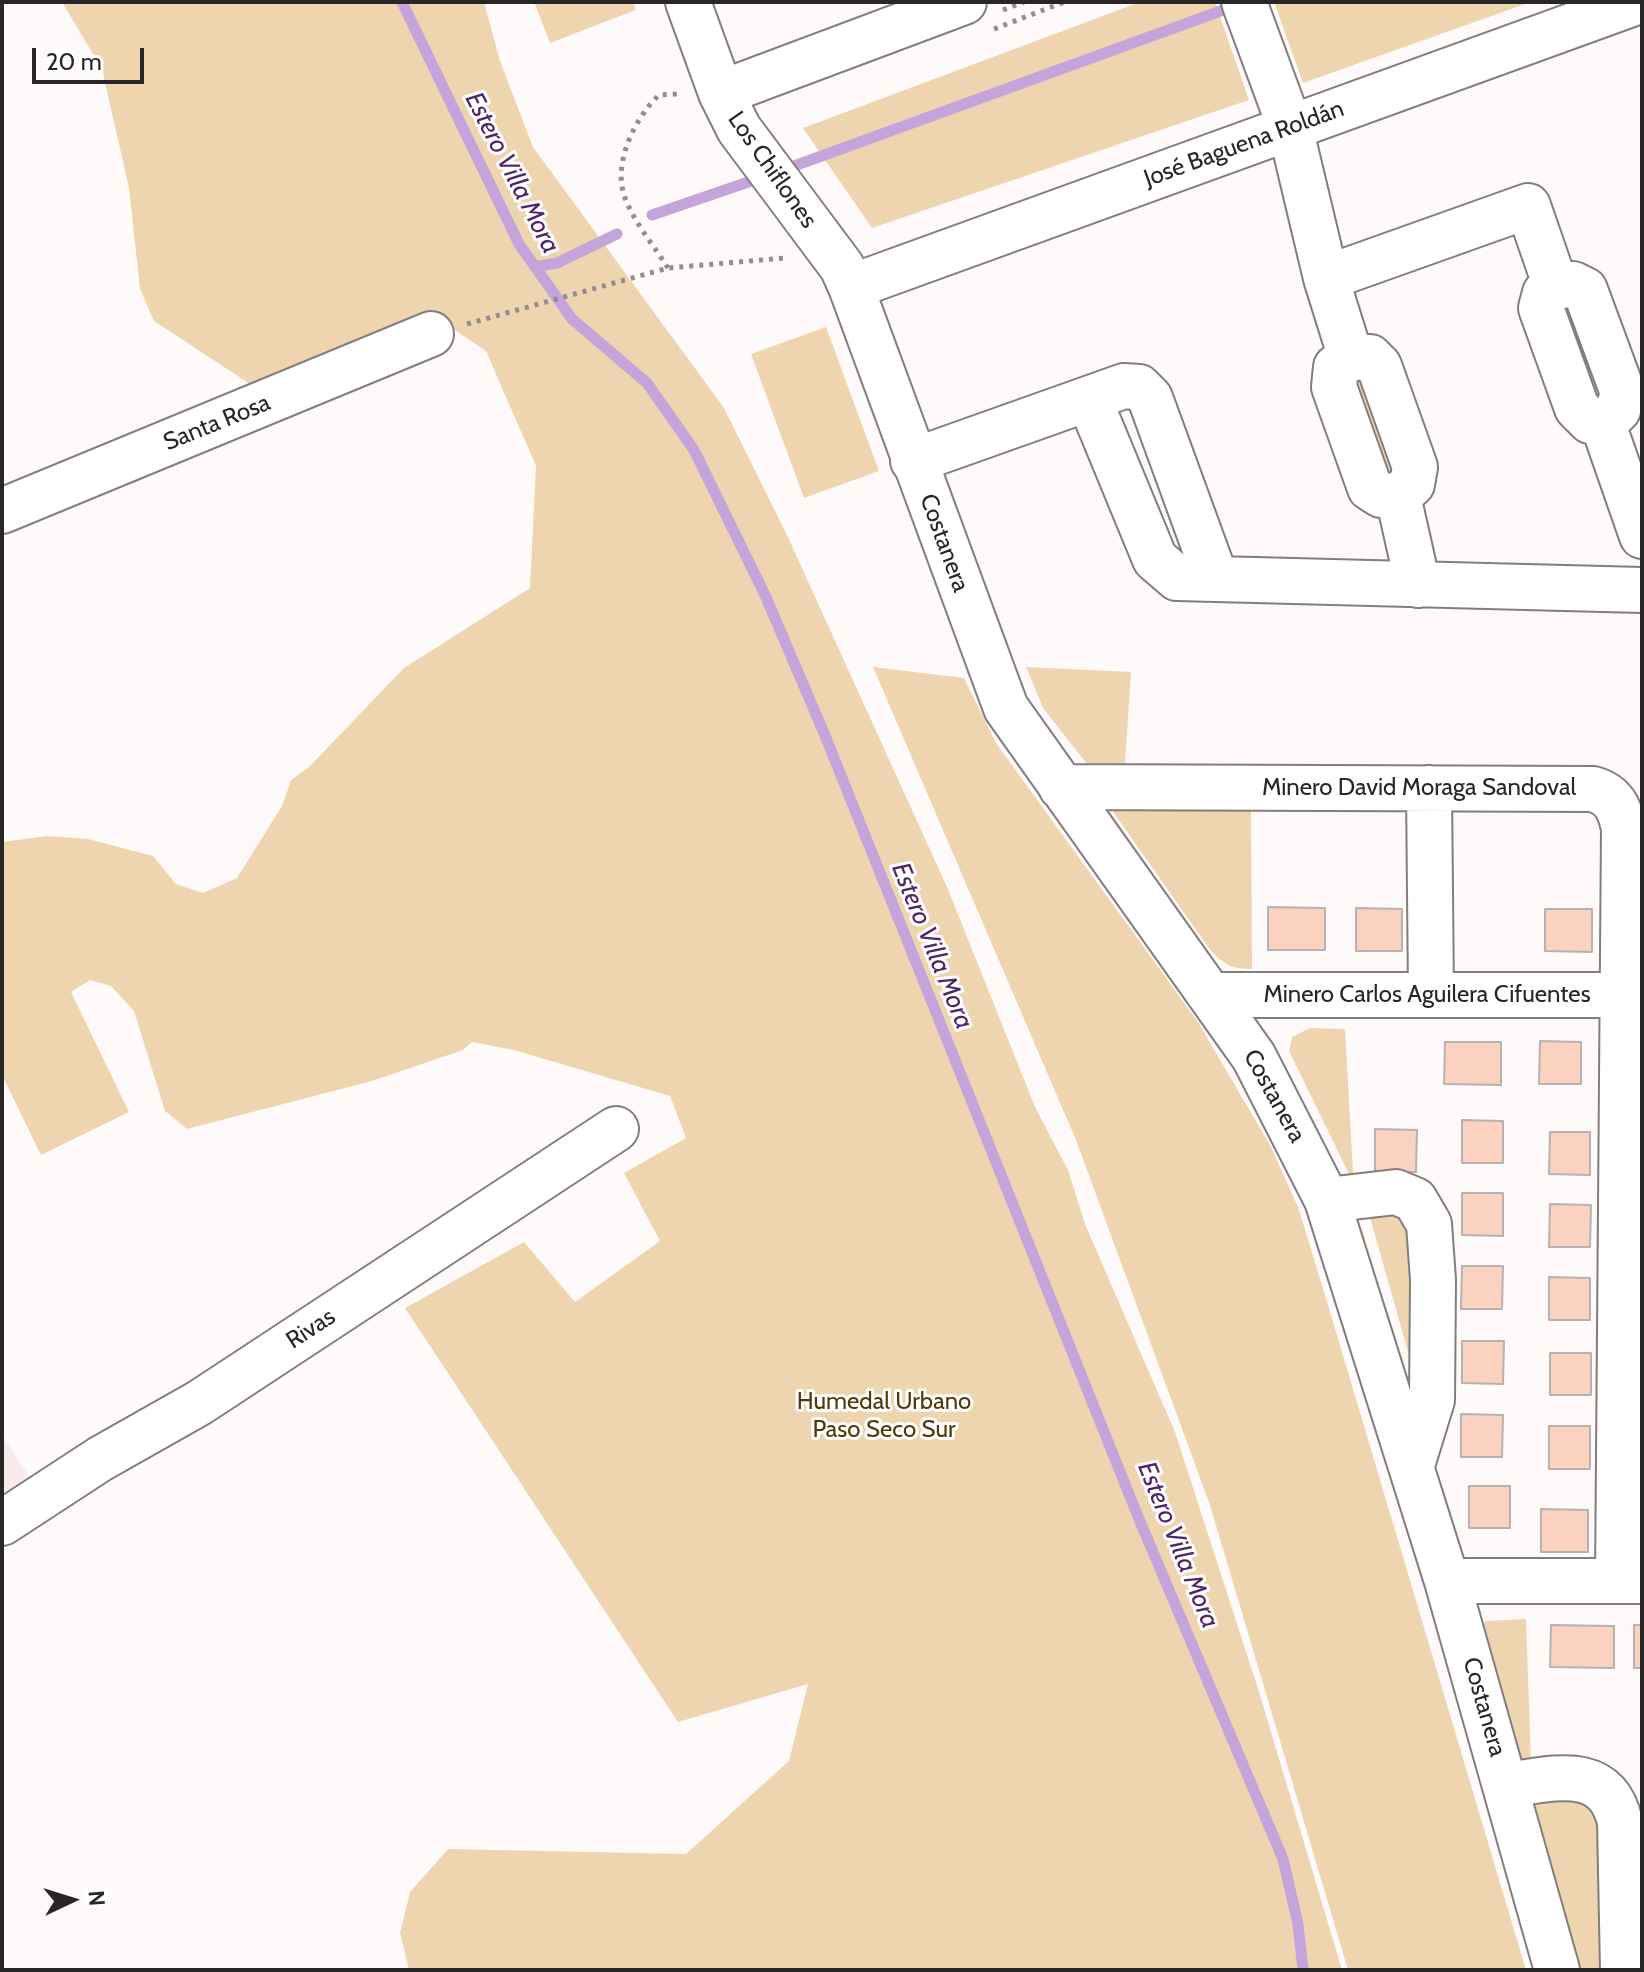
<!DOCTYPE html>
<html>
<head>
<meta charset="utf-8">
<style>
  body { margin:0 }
  #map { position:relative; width:1644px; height:1972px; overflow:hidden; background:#fffafa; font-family:Cabin,sans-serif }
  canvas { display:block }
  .frame { position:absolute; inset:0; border:4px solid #282626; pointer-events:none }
  .north { position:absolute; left:32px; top:1860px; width:80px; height:80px; -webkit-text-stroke:6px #fff; paint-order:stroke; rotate:86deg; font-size:22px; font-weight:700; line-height:32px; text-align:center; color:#282626 }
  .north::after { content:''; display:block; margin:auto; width:28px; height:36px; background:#282626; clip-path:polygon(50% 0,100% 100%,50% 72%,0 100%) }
  .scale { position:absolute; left:32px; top:48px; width:112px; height:36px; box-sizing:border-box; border:4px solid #282626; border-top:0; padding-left:10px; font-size:24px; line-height:28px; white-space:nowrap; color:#282626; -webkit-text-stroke:6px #fff; paint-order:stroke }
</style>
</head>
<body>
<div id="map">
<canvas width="1644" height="1972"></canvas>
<div class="frame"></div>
<div class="north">N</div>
<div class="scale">20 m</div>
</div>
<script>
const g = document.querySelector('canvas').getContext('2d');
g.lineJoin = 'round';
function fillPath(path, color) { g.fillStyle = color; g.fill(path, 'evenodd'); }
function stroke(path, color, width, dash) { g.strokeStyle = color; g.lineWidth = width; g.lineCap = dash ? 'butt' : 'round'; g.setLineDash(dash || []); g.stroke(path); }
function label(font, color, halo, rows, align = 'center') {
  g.font = font + ' Cabin,sans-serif'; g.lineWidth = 6; g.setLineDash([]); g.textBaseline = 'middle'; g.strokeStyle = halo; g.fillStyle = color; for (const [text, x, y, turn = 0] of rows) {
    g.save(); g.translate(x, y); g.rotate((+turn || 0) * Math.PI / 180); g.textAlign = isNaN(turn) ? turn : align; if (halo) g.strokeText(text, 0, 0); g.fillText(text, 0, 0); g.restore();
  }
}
fillPath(new Path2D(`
  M2,1435L31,1479L2,1498Z`), '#f9eaeb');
fillPath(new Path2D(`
  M62,2H484L500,61L533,147L724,408L786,533L947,887L1035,1107L1068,1170L1085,1224L1175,1432L1260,1695L1342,1970H409L400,1933L410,1892L448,1849L686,1854L789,1761L808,1684L678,1722L405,1308L524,1242L575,1302L660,1241L624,1173L686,1138L670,1096L514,1050L472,1042L463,1050L372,1081L187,1129L165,1111L134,1011L111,986L90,980L71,992L129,1112L41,1155L2,1075V842L47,836L88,839L153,856L176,884L203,893L237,878L282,806L291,780L309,767L404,668L530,588L536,466L486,351L447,325L390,334L250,384L154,321L140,289L129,188L102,69Z
  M534,2H633L636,10L550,43Z
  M1140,2H1215L1249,100L872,228L803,128Z
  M1274,2H1531L1303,83Z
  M826,327L879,471L804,498L751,354Z
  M1368,375L1404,477L1385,487L1346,381Z
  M873,667L964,678L996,743L1198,1022L1271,1147L1298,1207L1325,1295L1526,1970H1348L1210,1505L1076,1140Z
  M1026,667L1131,672L1124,779L1095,774L1043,708Z
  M1251,804L1252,969C1232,969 1225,965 1211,951L1109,806Z
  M1310,1028L1345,1029L1353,1173L1349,1174L1289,1051L1292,1037Z
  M1406,1209L1417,1363L1410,1359L1369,1214Z
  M1526,1619L1531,1763L1517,1764L1479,1640L1485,1621Z
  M1581,1790L1610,1826L1613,1970H1581L1533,1800Z`), '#eed5af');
stroke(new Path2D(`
  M402,2L519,244L572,319L647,383L694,450L765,595L824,733L1139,1519L1283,1859L1298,1924L1303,1970
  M783,170L1237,5
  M652,215L763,177
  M535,267L557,263L617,234`), '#c5a4dc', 11);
const building = new Path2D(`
  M1268,907L1325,908V950H1268Z
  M1356,908L1402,909V951H1356Z
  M1545,909H1592V952L1545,951Z
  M1540,1041L1581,1042V1084H1539Z
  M1445,1042H1501V1085L1444,1084Z
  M1462,1120L1503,1121V1163H1462Z
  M1375,1129L1417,1130L1416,1172H1375Z
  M1550,1132H1590V1175L1549,1174Z
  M1462,1193H1503V1236L1462,1235Z
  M1550,1204L1591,1205L1590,1247H1549Z
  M1462,1266H1503L1502,1309H1461Z
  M1549,1277L1590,1278V1320H1549Z
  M1462,1341H1504L1503,1384L1462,1383Z
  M1550,1353H1591V1395H1550Z
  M1461,1414L1503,1415L1502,1457H1461Z
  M1549,1426H1590V1469H1549Z
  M1469,1486H1510V1528H1469Z
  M1541,1509L1588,1510V1552H1541Z
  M1551,1625L1614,1626V1668L1550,1667Z
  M1634,1625H1642V1668H1634Z`);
fillPath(building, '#fbd2c0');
stroke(building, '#b7b2b0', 2);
const minor = new Path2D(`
  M688,2L721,93L739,129L842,267L851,287L1006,708L1254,1057L1327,1200L1447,1581L1557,1970
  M1244,2L1290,127L1326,278L1351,358
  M721,93L964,2
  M1326,278L1528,206L1556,287
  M1573,284L1585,290L1623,393L1618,410L1603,424L1590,421L1577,408L1541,308L1545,293L1556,287Z
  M851,287L1637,2
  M1370,357L1379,366L1415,467L1412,484L1398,496L1381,495L1370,488L1334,387L1336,367L1351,358Z
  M1089,399L1155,559L1177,578L1642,590
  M1603,424L1642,536
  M913,461L1124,386L1139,387L1150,398L1216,579
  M1398,496L1418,585
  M2,511L431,334
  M1061,787L1593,789C1614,795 1620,809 1624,829L1618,1581
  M1429,788L1431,995
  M1212,995H1642
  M1327,1200L1396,1192L1415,1200L1429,1224L1433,1280L1432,1400L1412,1465
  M2,1523L100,1459L199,1403L616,1129
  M1447,1581H1642
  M1507,1785C1552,1779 1606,1762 1620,1822L1623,1970`);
stroke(minor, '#837d7e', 48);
stroke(new Path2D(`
  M1003,10L1024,2
  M994,29L1064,2
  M668,268C654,246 634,222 625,198C612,163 635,118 659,95L678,94
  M467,324L668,268L785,258`), '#918e8e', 5, [4, 6]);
stroke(minor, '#fff', 44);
label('24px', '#282626', '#fff', [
  ["José Baguena Roldán",1244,144,-20],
  ["Los Chiflones",772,170,55],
  ["Santa Rosa",217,423,-22],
  ["Costanera",944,543,70],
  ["Minero David Moraga Sandoval",1419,788],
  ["Minero Carlos Aguilera Cifuentes",1427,995],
  ["Costanera",1274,1096,61],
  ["Rivas",311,1329,-33],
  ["Costanera",1484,1707,74]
]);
label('24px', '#513807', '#fff', [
  ["Humedal Urbano",884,1402],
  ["Paso Seco Sur",884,1430]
]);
label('italic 26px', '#4f2568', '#fff', [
  ["Estero Villa Mora",512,173,63],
  ["Estero Villa Mora",932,946,68],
  ["Estero Villa Mora",1178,1545,68]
]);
</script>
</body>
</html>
